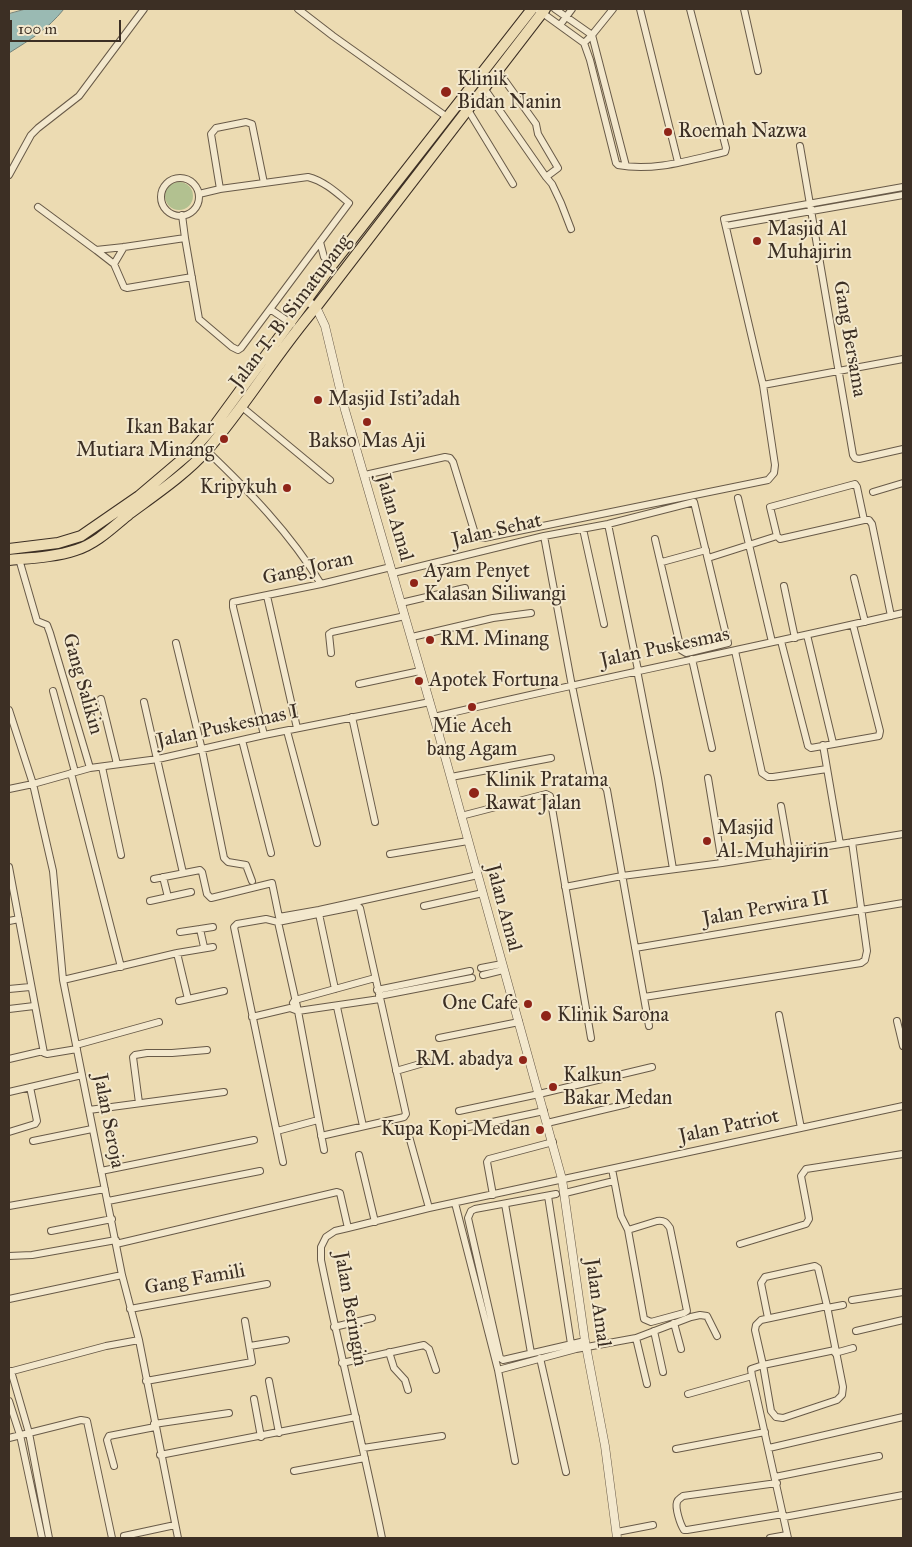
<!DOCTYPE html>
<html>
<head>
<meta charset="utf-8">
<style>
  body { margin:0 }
  #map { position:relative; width:912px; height:1547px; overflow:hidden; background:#ecdbb2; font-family:"IM FELL Great Primer",serif }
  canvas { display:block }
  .frame { position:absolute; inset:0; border:10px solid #3c2f24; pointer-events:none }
  .scale { position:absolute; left:10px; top:20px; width:111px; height:22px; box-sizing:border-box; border:2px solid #3c2f24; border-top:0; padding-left:6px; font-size:15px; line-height:18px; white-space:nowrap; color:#3c2f24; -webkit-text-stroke:4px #f3e8cd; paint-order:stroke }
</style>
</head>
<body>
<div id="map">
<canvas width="912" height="1547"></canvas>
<div class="frame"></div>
<div class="scale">100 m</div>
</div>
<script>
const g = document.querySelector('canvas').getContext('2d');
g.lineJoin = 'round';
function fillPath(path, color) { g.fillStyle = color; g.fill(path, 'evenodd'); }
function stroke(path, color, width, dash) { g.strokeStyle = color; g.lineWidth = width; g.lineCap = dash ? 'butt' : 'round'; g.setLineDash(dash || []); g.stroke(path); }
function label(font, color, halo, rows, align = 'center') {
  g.font = font + ' "IM FELL Great Primer",serif'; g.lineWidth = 4; g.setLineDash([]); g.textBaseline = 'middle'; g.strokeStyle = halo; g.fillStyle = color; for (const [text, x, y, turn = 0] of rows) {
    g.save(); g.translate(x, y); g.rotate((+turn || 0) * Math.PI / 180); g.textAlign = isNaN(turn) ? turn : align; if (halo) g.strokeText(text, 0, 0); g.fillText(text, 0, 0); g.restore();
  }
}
fillPath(new Path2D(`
  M165 196a14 14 0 1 1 28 0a14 14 0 1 1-28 0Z`), '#b2c190');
const water = new Path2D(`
  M26,9H64C47,30 31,39 9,53V14Z`);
fillPath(water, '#9abab3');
stroke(water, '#74827a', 1);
const minor = new Path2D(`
  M298,9L333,36L447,117
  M537,9L584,43
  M555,9L592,35
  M640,9L678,162
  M744,9L758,71
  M560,25L572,9
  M592,35L626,166
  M584,43L590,60L616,163L618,165C653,172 690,160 725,152L726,148L690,9
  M584,43L592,35L613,9
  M498,71L536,124L538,134L558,168L546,177
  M484,88L546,177L552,184L561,203L571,229
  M468,110L513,184
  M800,146L853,455L855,458L859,459L903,449
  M9,175L31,135L38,128L79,96L144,9
  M161 197a19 19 0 1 1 38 0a19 19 0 1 1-38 0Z
  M220,189L211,134L216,128L246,122L252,124L264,183
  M38,207L96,250L124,247L185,238L199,319L232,347L238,350L241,348L349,203C337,193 324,181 308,177L220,189L199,194
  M182,215L185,238
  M726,226L903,195
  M320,242L324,257L332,265
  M96,250L114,264L124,287L127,288L192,277
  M114,264L124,247
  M270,309L292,324
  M763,385L903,359
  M242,407L330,480
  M206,450C249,491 290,533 321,584
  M365,475L445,457L450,458L453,462L476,537L484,538L768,480L774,473L775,465L763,385L724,219L903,187
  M873,492L903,483
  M738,498L772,642
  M864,520L857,487L855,484L770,507L777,536L780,539L864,520H869L872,524L891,616
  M608,524L638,670
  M583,529L604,624
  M544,536L571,681L591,778L594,783L604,785L607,790L649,1026
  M708,558L777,536
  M19,559L37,621L47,625L50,633L90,768
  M662,562L706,550
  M393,573L544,536L608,524L694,502L728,643L691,652L686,653L681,650L655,539
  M854,578L865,622
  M784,586L795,638
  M267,596L297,728
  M401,603L465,588
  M807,635L833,743
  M412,637L493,618L531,613
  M781,641L808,746L811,748L879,736L880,731L853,625
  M176,643L202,750L224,858L228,862L246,865L252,881
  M735,651L762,773L768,777H773L827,769
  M331,653L329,634L332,632L405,616
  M692,659L712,748
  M637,670L658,778L673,869
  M359,684L420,671
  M53,691L75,772
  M101,699L117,764
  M144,702L183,873
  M9,710L33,784L53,871L63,980L122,1275L139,1340L178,1538
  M352,717L375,822
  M434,717C590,680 747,649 903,613
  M287,731L317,843
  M264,735L233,607V602L321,584L391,567
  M242,740L271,853
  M823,745L840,844
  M102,767L121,855
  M71,773L121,967
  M451,777L551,758
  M708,778L722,863
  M9,789L33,784L90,768L158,759L264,735L430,702
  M781,806L789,852
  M461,816L546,794L550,796L591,1038
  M390,854L468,841
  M9,867L44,1053L47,1054L77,1049
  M163,877L168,897
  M154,879L200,870L202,872L207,894L211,898L272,883L279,917L319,910L478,875
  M565,887L622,876L722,863L903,834
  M150,901L191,892
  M424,906L483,893
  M319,914L335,989
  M9,921L19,919
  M278,922L298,1011L324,1150
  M180,932L200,929
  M204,947L200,929L213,927
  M635,948L903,903
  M177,953L188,999L179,1001
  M481,968L502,964
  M483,975L503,970
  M63,980L177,953L213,947
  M9,989L30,987
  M377,990L470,971
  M379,996L472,978
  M644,997L861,963L865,960L867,951L852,842
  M188,999L224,991
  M293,1003L295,1000L375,978
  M337,1007L363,1126
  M9,1009L34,1006
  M779,1015L801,1128
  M252,1017L290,1008L298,1011L380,999
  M897,1021L903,1046
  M439,1038L519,1022
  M76,1045L159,1022
  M9,1059L43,1051
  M396,1071L427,1062
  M9,1092L82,1075
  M139,1103L133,1057L135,1055L147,1053H172L207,1050
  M89,1110L224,1092
  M459,1111L539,1094L652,1067
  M547,1123L627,1104
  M407,1129L429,1208
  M277,1131L318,1120
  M450,1131L544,1111
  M9,1132L35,1124L37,1121L30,1087
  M33,1141L92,1129
  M359,1155L375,1222
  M283,1162L234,927L237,924L266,919L278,922L358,906L360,908L406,1114L404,1117L400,1118L321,1136
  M612,1169L621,1216L628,1230L644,1319L651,1322L684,1313L687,1311L670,1228C666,1222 664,1220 657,1221L628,1230
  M101,1171L254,1140
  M565,1193L614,1181
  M556,1194L475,1209L471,1211L468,1218L500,1358L503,1360L585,1341
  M493,1195L487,1162L489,1159L553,1142
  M548,1196L571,1344
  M108,1201L260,1171
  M455,1203L498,1370L515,1461
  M505,1204L531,1353
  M9,1206L105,1189
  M51,1231L112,1219
  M116,1244L337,1192L340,1193L348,1228
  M740,1244L806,1224L809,1219L808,1213L801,1176L806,1169L903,1154
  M9,1256L32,1255L116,1240
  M9,1299L122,1275
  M852,1300L903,1292
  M827,1308L843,1305
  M130,1309L267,1284
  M768,1318L761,1283L765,1277L815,1266L818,1268L827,1306
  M674,1323L681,1349
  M334,1327L372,1318
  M654,1331L663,1372
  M856,1331L903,1320
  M636,1338L647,1384
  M250,1346L286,1340
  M389,1352L394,1368L405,1380L408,1390
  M835,1353L853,1348
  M540,1358L566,1472
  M342,1363L424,1345L429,1349L436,1370
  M498,1370L576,1349L636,1338L691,1317L700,1315L707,1316L717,1336
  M11,1371L29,1433L49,1538
  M9,1372L106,1346L139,1340
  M752,1376L751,1369L763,1365L755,1330L756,1325L761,1320L827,1306L843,1387L842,1395L837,1400L783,1418L776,1417L771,1411L763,1365L835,1350
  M146,1381L252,1362L245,1321
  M269,1381L279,1433
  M688,1394L752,1376L788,1538
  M254,1399L261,1437
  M9,1401L20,1435L42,1538
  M154,1424L229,1413
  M9,1438L81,1420L87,1421L112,1538
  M363,1448L442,1436
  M769,1448L903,1417
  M676,1449L765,1432
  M160,1455L356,1417
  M114,1466L107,1440L109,1436L155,1427
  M294,1471L365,1458
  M775,1477L879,1456
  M777,1483L683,1496C681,1498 678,1499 677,1502C675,1508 680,1524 684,1530H687L783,1514
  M784,1517L903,1495
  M617,1532L653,1525
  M124,1536L175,1525
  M382,1538C363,1445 340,1353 321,1260V1247L326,1237L335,1231L348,1228L429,1208L903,1106
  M770,1538L787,1535`);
const tertiary = new Path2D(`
  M307,301L316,307L325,326L345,410L434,717L562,1179L585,1341L605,1446L617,1538`);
const primary = new Path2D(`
  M9,549L58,543L81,536L139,496L192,451L215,425L332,265L532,9
  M9,560C31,558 55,557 76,550C96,544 113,527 129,514C156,494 186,474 208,449C247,404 277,352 316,307L545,9`);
stroke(minor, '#685a48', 8);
stroke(tertiary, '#685a48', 9);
stroke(primary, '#3c2f24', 12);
stroke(minor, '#f3e8cd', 6);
stroke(tertiary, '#f3e8cd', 8);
stroke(primary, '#ecdbb2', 10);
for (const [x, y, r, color] of [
  [446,92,6,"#8f2418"],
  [668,132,5,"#8f2418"],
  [757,241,5,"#8f2418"],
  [318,400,5,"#8f2418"],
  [367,422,5,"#8f2418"],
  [224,439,5,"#8f2418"],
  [287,488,5,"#8f2418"],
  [414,583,5,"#8f2418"],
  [430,640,5,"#8f2418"],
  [419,681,5,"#8f2418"],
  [472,707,5,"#8f2418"],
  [474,793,6,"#8f2418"],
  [707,841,5,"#8f2418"],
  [528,1004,5,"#8f2418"],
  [546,1016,6,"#8f2418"],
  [523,1060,5,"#8f2418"],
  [553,1087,5,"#8f2418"],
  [540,1130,5,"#8f2418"]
]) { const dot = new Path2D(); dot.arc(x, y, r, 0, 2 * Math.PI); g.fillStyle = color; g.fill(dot); stroke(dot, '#f3e8cd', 2); }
label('20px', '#3c2f24', '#f3e8cd', [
  ["Klinik",457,80],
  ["Bidan Nanin",457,103],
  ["Roemah Nazwa",678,132],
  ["Masjid Al",767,230],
  ["Muhajirin",767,253],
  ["Masjid Isti'adah",328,400],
  ["Ikan Bakar",214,428,"right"],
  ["Mutiara Minang",214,451,"right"],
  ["Bakso Mas Aji",367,442,"center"],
  ["Kripykuh",277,488,"right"],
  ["Ayam Penyet",424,572],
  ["Kalasan Siliwangi",424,595],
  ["RM. Minang",440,640],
  ["Apotek Fortuna",429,681],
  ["Mie Aceh",472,727,"center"],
  ["bang Agam",472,750,"center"],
  ["Klinik Pratama",485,781],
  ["Rawat Jalan",485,804],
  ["Masjid",717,829],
  ["Al-Muhajirin",717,852],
  ["One Cafe",518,1004,"right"],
  ["Klinik Sarona",557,1016],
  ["RM. abadya",513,1060,"right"],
  ["Kalkun",563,1076],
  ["Bakar Medan",563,1099],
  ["Kupa Kopi Medan",530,1130,"right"]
], 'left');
label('20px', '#3c2f24', '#f3e8cd', [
  ["Jalan T. B. Simatupang",291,312,-53],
  ["Gang Bersama",849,339,80],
  ["Jalan Amal",394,518,74],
  ["Jalan Sehat",497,531,-13],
  ["Gang Joran",308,569,-13],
  ["Jalan Puskesmas",665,648,-12],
  ["Gang Salikin",82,684,74],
  ["Jalan Puskesmas I",228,727,-12],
  ["Jalan Amal",503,908,75],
  ["Jalan Perwira II",766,909,-10],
  ["Jalan Seroja",108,1121,79],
  ["Jalan Patriot",729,1127,-12],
  ["Gang Famili",195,1280,-10],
  ["Jalan Amal",597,1303,82],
  ["Jalan Beringin",350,1309,80]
]);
</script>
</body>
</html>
